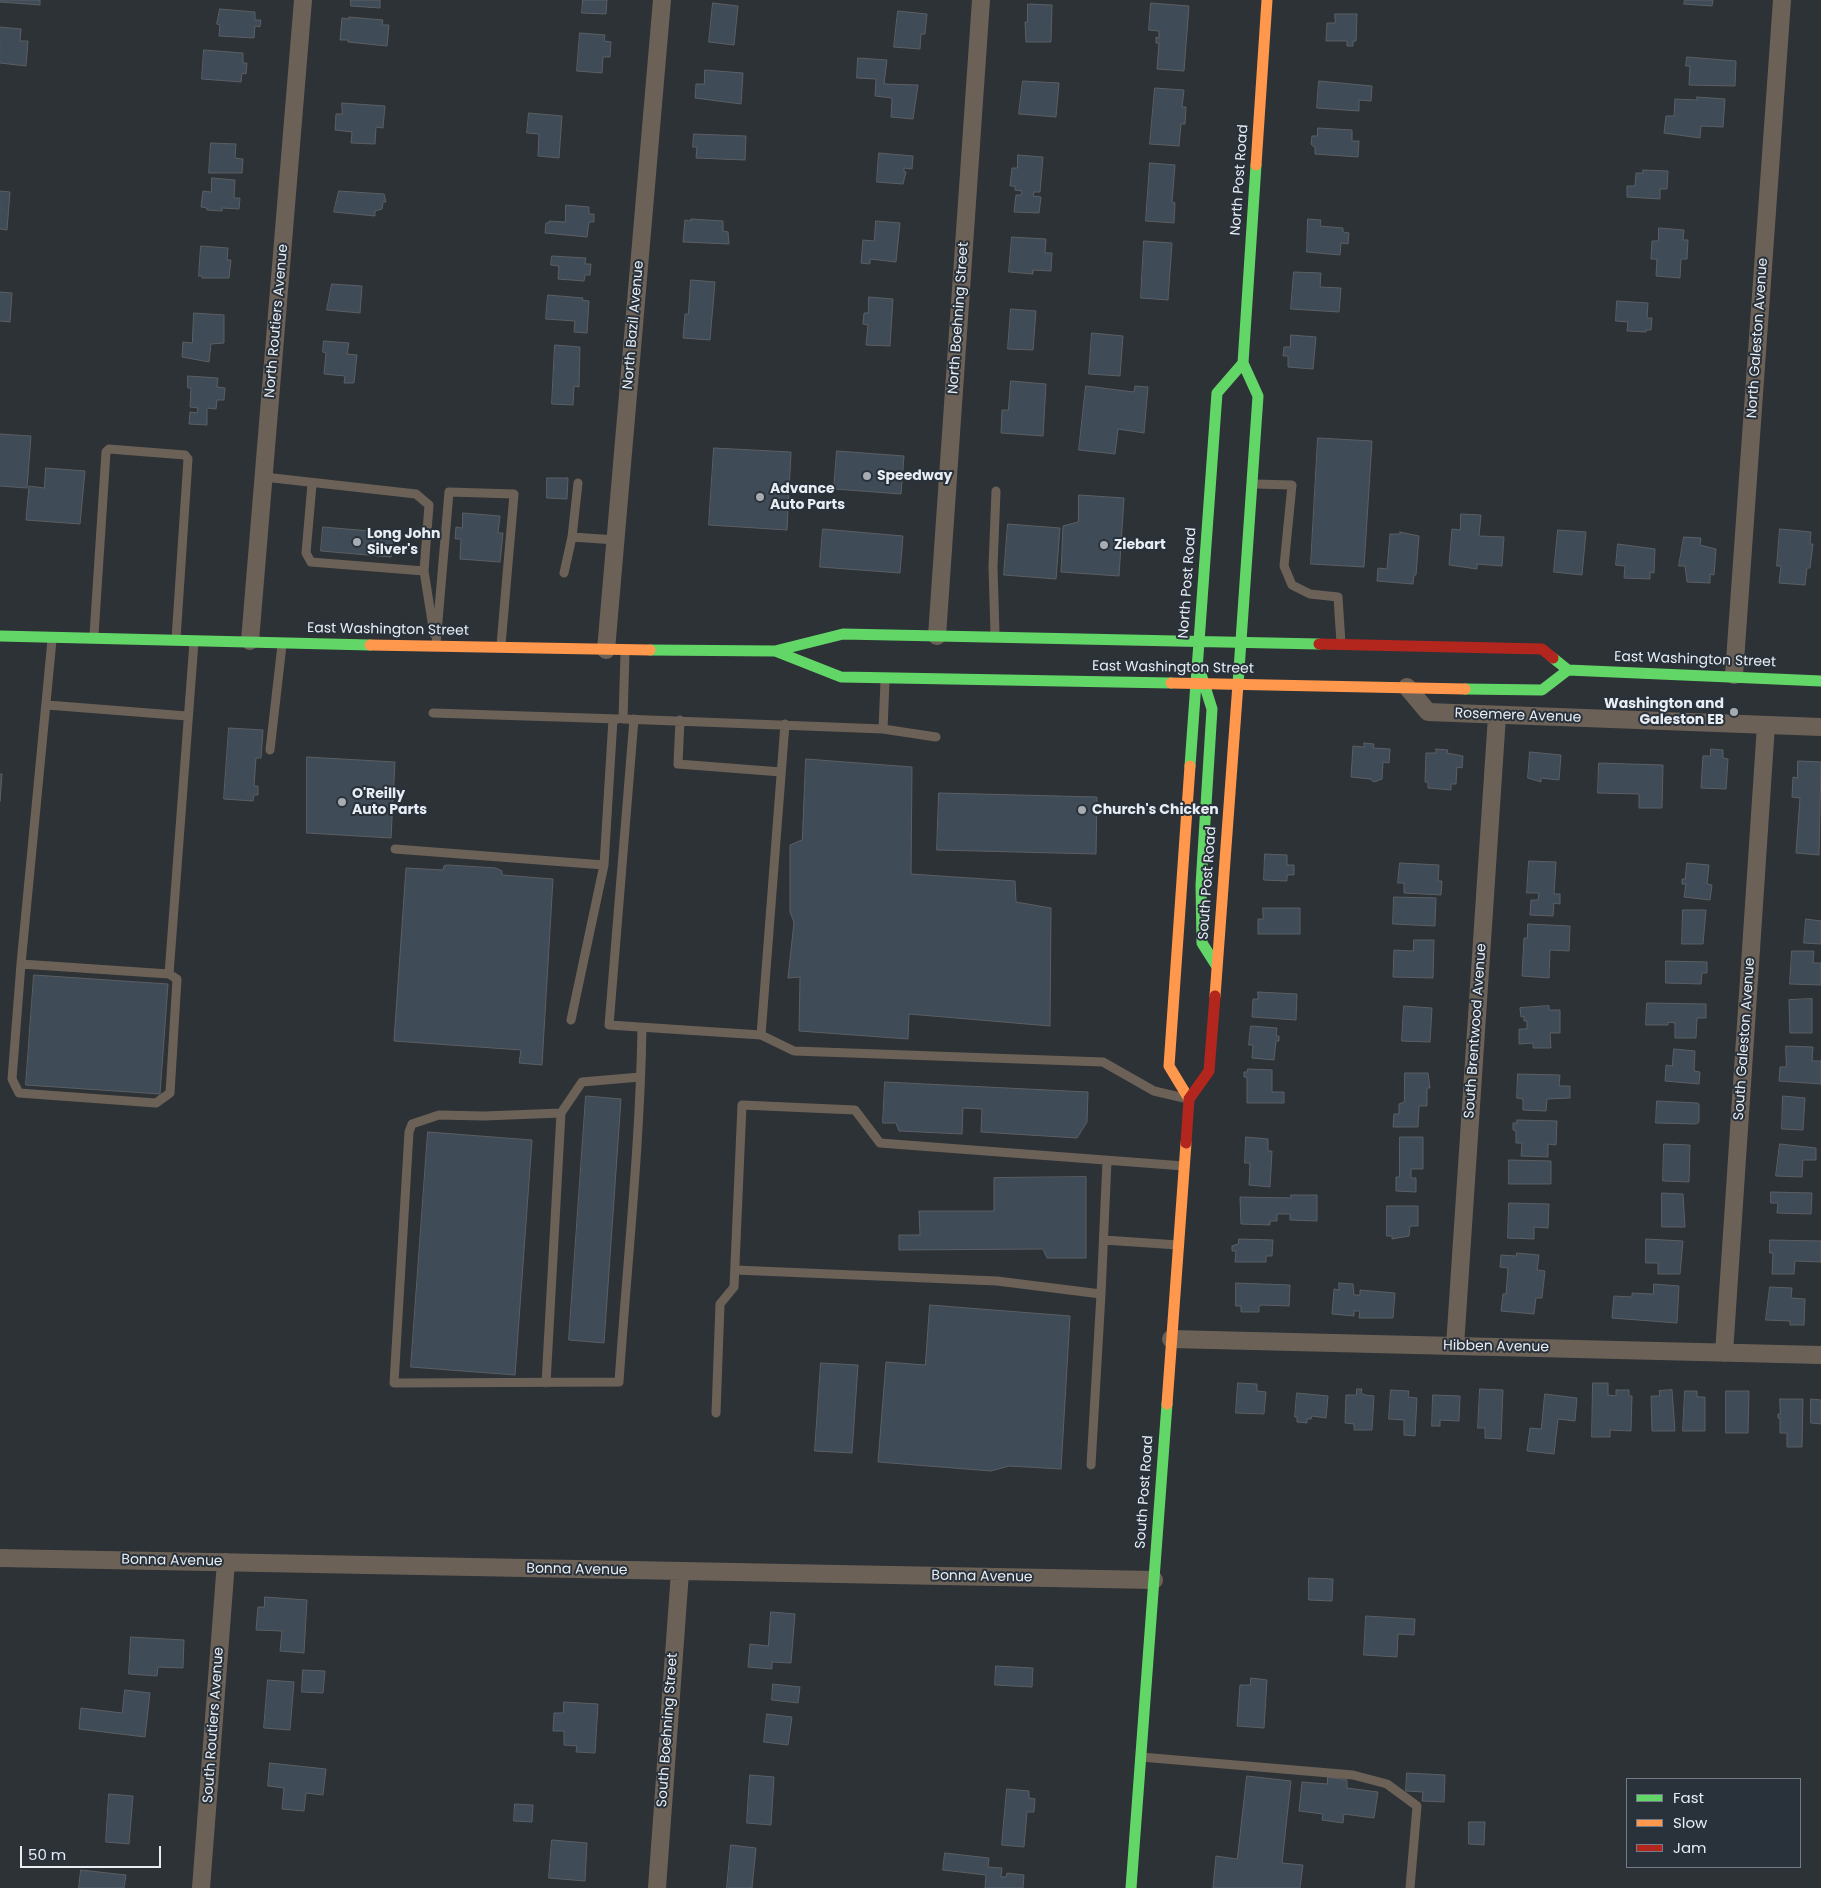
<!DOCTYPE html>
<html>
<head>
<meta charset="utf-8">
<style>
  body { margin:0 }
  #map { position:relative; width:1821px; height:1888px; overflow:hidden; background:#2d3237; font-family:Poppins,sans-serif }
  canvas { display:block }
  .legend { position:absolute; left:1626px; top:1778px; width:175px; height:90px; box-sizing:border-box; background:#29313b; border:1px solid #757c85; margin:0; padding:6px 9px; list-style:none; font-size:15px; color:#e7edf3 }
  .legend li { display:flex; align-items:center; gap:10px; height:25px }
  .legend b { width:25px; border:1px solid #757c85 }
  .scale { position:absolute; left:20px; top:1846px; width:141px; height:22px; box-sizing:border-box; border:2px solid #e7edf3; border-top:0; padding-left:6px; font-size:15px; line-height:18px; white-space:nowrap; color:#e7edf3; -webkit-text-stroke:4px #29313b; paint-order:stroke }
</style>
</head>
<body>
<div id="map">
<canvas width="1821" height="1888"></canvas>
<ul class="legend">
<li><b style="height:6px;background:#63d668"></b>Fast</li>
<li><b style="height:6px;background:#ff974d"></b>Slow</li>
<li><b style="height:6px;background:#b3261e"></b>Jam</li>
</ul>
<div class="scale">50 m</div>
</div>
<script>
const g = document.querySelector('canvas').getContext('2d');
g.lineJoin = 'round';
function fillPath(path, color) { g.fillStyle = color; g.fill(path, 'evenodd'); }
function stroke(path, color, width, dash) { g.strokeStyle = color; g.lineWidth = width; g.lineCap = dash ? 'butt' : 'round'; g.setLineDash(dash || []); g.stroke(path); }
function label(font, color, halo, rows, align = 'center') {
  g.font = font + ' Poppins,sans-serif'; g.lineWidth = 4; g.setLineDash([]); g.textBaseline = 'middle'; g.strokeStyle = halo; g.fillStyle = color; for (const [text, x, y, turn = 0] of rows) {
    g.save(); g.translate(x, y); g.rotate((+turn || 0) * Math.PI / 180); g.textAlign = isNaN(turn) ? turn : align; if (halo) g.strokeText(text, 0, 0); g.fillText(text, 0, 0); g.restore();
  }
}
const building = new Path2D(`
  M0,0H40V5L0,2Z
  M351,0H380V8L351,6Z
  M583,0H607L606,14L582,13Z
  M1685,0H1713L1712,6L1684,4Z
  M713,3L738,6L734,45L709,42Z
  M1151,3L1189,6L1184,71L1157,69L1159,43H1156V37L1159,38V31L1149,30Z
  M1028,4L1052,5L1051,42H1026L1025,22H1027Z
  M220,9L255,12V20H261L260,27L255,26L254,38L219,36L220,25L217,24Z
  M898,11L927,14L925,34H921L920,49L894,47Z
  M1335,14H1357L1356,41H1353V46H1347V41H1326L1327,23H1335Z
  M349,17L383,20L382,25H389L387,46L348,42V40H340L342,18L349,19Z
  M0,27L21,29L20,41H28L26,66L0,63Z
  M580,33L605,35L604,41L611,42L610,57H603L602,73L577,71Z
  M204,50L243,53V63H247L246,74L242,73L241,82L202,79Z
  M1687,57L1736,61L1735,86L1689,85L1690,66H1686Z
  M858,58L887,60L884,84L918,85L913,119L891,117L892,98L875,96L876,79L857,78Z
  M705,70L743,73L741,104L695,98L696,84H704Z
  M1023,81L1059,83L1056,117L1019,114Z
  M1319,81L1372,86L1371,101L1359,100V111L1317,108Z
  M1155,88L1184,90L1182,107H1186L1185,124H1181L1179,146L1150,144Z
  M1697,97L1725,99L1723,127L1701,126L1700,138L1664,133L1666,116H1674L1675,99L1697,100Z
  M342,103L385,106L383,128L376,127L375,144L351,143L352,132L335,130L336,114H342Z
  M529,113L562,116L559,158L538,156L539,134L527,133Z
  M1318,128L1352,130V141H1359L1358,157L1315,154V148L1311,144L1312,136H1317Z
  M694,134L746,136L745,160L696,158L697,147H693Z
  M211,143L236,144L235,158L243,159L242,173H209Z
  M879,153L913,156L912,169L904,168V172H906L903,184L877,182Z
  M1018,155L1043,157L1040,192H1034L1033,196L1041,197L1039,213L1014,212L1016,195H1021L1022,191L1015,190V186H1010L1012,168H1017Z
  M1150,163L1175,165L1172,202L1175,203L1174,223L1146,221Z
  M1643,170L1668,171L1667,189H1660V199L1627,197V186H1635L1636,173H1643Z
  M212,178L235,180L234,198H240L239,209L222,208V211L207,210V208L201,207L203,191L211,192Z
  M0,191L10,192L7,230L0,229Z
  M339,191L384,194L386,202H383L382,209L375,211V216L334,212Z
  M566,205L589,207V214H594V222H589L587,237L545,233L546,223H549V221L565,222Z
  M691,219L723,221V231L728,232L729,244L683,242L685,220L691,221Z
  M1308,219L1321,220L1320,226L1343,228V232L1349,233L1348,244L1341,243L1340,255L1307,252Z
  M876,221L900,223L896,262L870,259V264L861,263L863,240L874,241Z
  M1659,228L1684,230L1683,240H1688L1687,259H1681L1680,278L1656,276L1657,259H1651L1652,241H1658Z
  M1012,237L1046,239L1045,253H1052L1051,271L1033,270V274L1009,272Z
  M1144,241L1172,243L1168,300L1141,298Z
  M201,246L228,248L227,260H231L229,278H202V276H199Z
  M552,256L586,258L585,264H591L590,275H585L584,281L558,279L559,266L551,265Z
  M1294,272L1321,273L1320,287L1341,288L1339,312L1291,309Z
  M691,280L715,282L710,340L683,338L685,314H688Z
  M332,284L362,286L360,313L327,310Z
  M0,292L12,293L10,322L0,321Z
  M548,295L583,298L582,300L589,301L587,333L574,332L575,321L546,319Z
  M869,297L893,299L890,346L866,345L868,325L863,324L864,313H868Z
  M1617,301L1648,303L1647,318H1652L1651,330H1646V332L1627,331L1628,322L1616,321Z
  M1011,309L1036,311L1033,350L1008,349Z
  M194,313L224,315V343L211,344L209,362L182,357L183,342L192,343Z
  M1092,333L1123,336L1120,376L1089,374Z
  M1291,335L1316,337L1313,369L1288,367V356H1283L1284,347H1290Z
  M324,341L349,343L347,354L357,355L354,383H344L345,376L324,374L326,353L323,352Z
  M555,345L580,347L579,387L574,386L573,405L552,404Z
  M188,376L218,378L217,387L225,388L224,400H217L216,409L207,408V425L189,424L190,412L197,413L198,408L190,407L191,388H188Z
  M1011,381L1046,384L1043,436L1001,433L1002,410H1008Z
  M1086,386L1134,392L1135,386L1148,387L1144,433L1118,429L1115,454L1079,450Z
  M0,434L31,436L27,488L0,486Z
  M1318,438L1372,441L1364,567L1311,564Z
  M714,448L791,452L787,530L709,525Z
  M837,451L904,456L901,494L834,489Z
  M46,468L85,471L80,524L26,520L29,486L44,488Z
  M547,478H568L567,499L547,498Z
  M1079,495L1124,498L1119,576L1061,572L1063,526L1078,522Z
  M463,513L500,516L498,533H503L500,562L460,559L461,539H455L456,527L462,528Z
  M1461,514L1481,515L1479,536L1504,537L1502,566L1477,564V569L1449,565L1452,529L1460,530Z
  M1008,524L1060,528L1056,579L1004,575Z
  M323,527L393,533L391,557L321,551Z
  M823,529L903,536L900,573L820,567Z
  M1780,529L1811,532L1810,544H1813L1810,568H1807L1805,585L1779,583L1781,566H1777Z
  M1558,530L1586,532L1582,575L1554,572Z
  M1400,532L1419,536L1416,575H1414L1413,584L1377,581L1378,568L1387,569L1390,534H1400Z
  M1684,537L1701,538L1700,545L1716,549L1714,575L1710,574V583L1687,582L1685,566H1679Z
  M1618,544L1655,549L1654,573L1650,572V579L1624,578L1625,566L1616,565Z
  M229,728L263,730L261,758H256L254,786H258V795H254L253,801L224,799Z
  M1364,743L1374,744L1373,748L1390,749L1389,763L1383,762L1382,779L1374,782L1370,779L1351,777L1353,746L1364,747Z
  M1436,749L1448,750L1447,753L1463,756L1462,768L1457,767L1456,784H1451V790L1428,788V782H1425L1426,753H1436Z
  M1711,749L1723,750V758L1728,759L1726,789L1701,788L1703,756H1710Z
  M1530,752L1561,755L1559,780L1541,778V782L1528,778Z
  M307,757L395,762L391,838L307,833Z
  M806,759L912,767L911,874L1015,881L1016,902L1051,908L1050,1026L909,1014L908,1039L799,1031L800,977L788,978L794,922L790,912V845L802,840Z
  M1798,761L1821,762L1819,855L1796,853L1800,798L1792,797L1793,777L1797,778Z
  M1599,763L1663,765L1662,808H1639V794L1598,793Z
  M0,774H2L0,801Z
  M939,793L1097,797L1096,854L937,850Z
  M1265,854L1287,855V865H1294V875H1287V881L1264,880Z
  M1529,861L1556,862L1554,894H1560V904L1554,903L1553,916L1530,915L1531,900H1538L1539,893H1527Z
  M1400,863L1439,865L1438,881H1442L1441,895L1404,893V883H1398Z
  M1687,863L1709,865L1707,884L1712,885L1710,900L1684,897L1686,884H1682V879H1685Z
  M448,865L496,868L502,871V875L553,879L542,1065L519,1063L521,1050L394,1041L406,868L443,870L444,866Z
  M1394,897L1436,898L1435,926L1393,924Z
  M1263,908H1300V934H1258V919H1263Z
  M1683,910H1706L1703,944H1682Z
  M1806,919L1821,921V944L1804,943Z
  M1528,924L1570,926L1569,951L1550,950L1549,978L1522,976L1524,938H1527Z
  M1414,940H1434L1433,978L1393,977L1394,950L1413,951Z
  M1792,951H1814L1813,963H1821V985L1790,984Z
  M1666,961L1707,962V973H1702L1701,984L1666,983Z
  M34,975L168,984L160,1094L26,1085Z
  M1258,992L1297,994L1296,1020L1252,1017L1253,999H1258Z
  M1812,999V1033H1790L1789,1000Z
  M1647,1003L1706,1004V1018H1697L1696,1038H1675V1023L1668,1022V1025H1646Z
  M1404,1006L1432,1008L1430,1042L1402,1041Z
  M1549,1006V1010H1560V1033H1550L1551,1048H1533V1043L1519,1044V1029H1527V1021H1524V1016L1521,1017L1520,1008Z
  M1251,1026L1277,1028L1276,1036H1279V1041H1276L1274,1060L1252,1058L1253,1045H1249Z
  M1786,1046L1813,1047L1812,1061H1821V1084L1779,1081L1780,1067H1786Z
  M1674,1049L1695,1051L1694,1071L1700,1072L1699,1084L1665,1081L1666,1065L1672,1066Z
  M1248,1069L1272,1070V1092H1284V1103H1247V1077H1244V1072H1247Z
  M1405,1073H1428L1430,1088H1427V1106H1419L1418,1127H1393L1394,1114H1399V1104L1404,1102Z
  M1518,1074L1560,1075L1559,1086H1570V1098L1547,1099L1546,1111L1523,1110V1099L1517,1098Z
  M885,1082L1088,1092L1087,1122L1077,1138L981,1132L982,1109L963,1108L962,1134L899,1131L896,1123H883Z
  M586,1096L621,1099L604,1343L569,1340Z
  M1783,1096L1805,1098L1803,1130L1782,1129Z
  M1657,1101L1697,1103L1699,1104V1122L1696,1124L1656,1123Z
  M1517,1120L1557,1121L1556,1145L1548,1144V1157L1521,1156L1522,1143H1516V1131L1513,1130V1123H1517Z
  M428,1132L532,1140L515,1375L411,1367Z
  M1246,1137L1268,1139V1151H1272L1270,1187L1249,1185L1250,1163H1245Z
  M1400,1137H1423V1169H1411V1178H1416V1192L1396,1191V1177H1399Z
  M1664,1144L1690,1145L1689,1182L1663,1181Z
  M1780,1144L1816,1148V1160H1803L1802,1177L1776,1176Z
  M1509,1160L1551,1161V1184H1509Z
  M1086,1177V1258H1047L1043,1249L899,1250V1235H920L919,1211H994V1178Z
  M1771,1192L1812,1193L1811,1214L1777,1213L1778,1203H1771Z
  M1662,1193L1683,1194L1685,1227H1662Z
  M1291,1195H1317V1221L1290,1220V1214H1277V1221H1270V1225L1241,1224L1240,1197L1291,1198Z
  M1509,1203L1549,1204L1548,1228L1534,1227V1239L1508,1238Z
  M1387,1206H1418V1226H1410L1409,1236L1392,1239V1236H1387Z
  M1239,1239L1273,1240L1272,1256H1266V1262H1235L1236,1251H1232V1246L1238,1244Z
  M1646,1239L1683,1241L1680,1274H1658V1263H1646Z
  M1770,1240L1821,1241V1262L1795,1261L1794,1274H1772L1773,1253H1770Z
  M1517,1253L1539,1255L1537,1270L1545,1271L1542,1298H1536L1534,1314L1501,1311L1503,1294H1506L1508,1268L1500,1267L1501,1255L1516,1256Z
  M1236,1283L1290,1285L1289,1306L1262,1305L1259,1306V1312H1241V1306H1236Z
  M1339,1283L1353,1284L1354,1295H1360V1290L1395,1293L1393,1318H1359L1360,1311H1354V1316L1332,1314L1334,1289L1339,1290Z
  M1654,1284L1679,1286L1677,1323L1612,1318L1614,1296L1632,1297V1293L1653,1294Z
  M1770,1287L1792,1288L1791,1298L1805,1299L1804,1325H1790V1321L1766,1320Z
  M930,1305L1070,1316L1061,1469L1009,1466L991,1471L878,1462L886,1362L925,1365Z
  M821,1363L858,1365L852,1453L815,1451Z
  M1238,1383L1257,1384V1391L1266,1392L1264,1414L1236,1413Z
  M1593,1383H1608V1395L1616,1396V1390H1629V1396H1632L1631,1431L1610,1430V1437H1592Z
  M1357,1389H1362L1361,1393L1365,1395L1374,1396L1372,1430H1354V1424L1345,1423L1346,1395H1356Z
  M1480,1389L1503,1390L1501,1439L1485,1438V1428H1478Z
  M1391,1390L1409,1391L1408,1397L1417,1398L1415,1436L1404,1435V1420L1389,1419Z
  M1672,1390L1675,1431H1652L1651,1396H1660L1659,1391Z
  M1685,1391H1697V1397H1705V1431H1683Z
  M1726,1391H1749L1748,1433H1726Z
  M1297,1393L1328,1396L1326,1418L1312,1416L1311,1419H1307V1423L1297,1422V1417H1295Z
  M1545,1394L1577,1398L1575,1421L1558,1419L1554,1454L1527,1451L1530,1428L1541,1429Z
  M1433,1395L1460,1396L1459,1421L1440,1420V1426H1432Z
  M1780,1399H1803L1802,1447H1787V1433H1780V1418H1778V1414H1780Z
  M1811,1399L1821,1400V1424L1811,1423Z
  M1309,1578L1333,1579L1332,1601L1309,1600Z
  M265,1597L307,1600L304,1653L280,1651L282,1631L256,1630L258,1607H264Z
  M771,1612L795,1614L791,1663L772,1662V1669L748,1667L750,1644L768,1646Z
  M1366,1616L1415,1619L1414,1635L1398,1634L1397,1657L1364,1655Z
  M131,1637L184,1640L183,1668L158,1667L157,1676L129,1674Z
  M996,1666L1033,1668L1032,1687L995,1685Z
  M303,1670L325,1671L323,1693L302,1692Z
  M1251,1678L1267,1680L1264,1728L1237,1726L1240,1685H1250Z
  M268,1680L294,1682L290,1730L264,1728Z
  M773,1684L800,1687L798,1703L772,1700Z
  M125,1690L150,1693L145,1737L79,1729L81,1708L122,1713Z
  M564,1702L598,1704L595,1753L576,1752L577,1746L564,1745V1731H553L554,1713H563Z
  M767,1714L792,1717L788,1745L764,1742Z
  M270,1763L326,1769L323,1795L306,1793L304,1811L282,1809L284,1788L268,1786Z
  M1407,1773L1445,1775L1444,1802L1422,1801L1423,1792L1406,1791Z
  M750,1775L774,1777L771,1825L747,1823Z
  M1247,1776L1291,1781L1282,1863L1303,1865L1300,1888H1213L1216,1856L1237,1859Z
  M1328,1777L1347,1780V1788L1378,1792L1374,1818L1344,1814L1343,1823L1322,1820L1323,1814L1299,1811L1302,1782L1327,1784Z
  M1007,1789L1029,1791V1798L1035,1799L1034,1812H1027L1024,1847L1002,1845Z
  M109,1794L133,1796L129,1844L106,1842Z
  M515,1804L533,1805L532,1822L514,1821Z
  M1469,1822H1485L1484,1845L1469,1844Z
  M552,1840L587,1843L585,1881L549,1878Z
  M731,1845L756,1848L752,1888H727Z
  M945,1853L989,1858L988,1867L1002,1868L1001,1877H1006L1007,1873L1024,1875L1023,1888H985L986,1875L943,1870Z
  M81,1870L126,1875L124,1888H79Z`);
fillPath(building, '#3f4b57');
stroke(building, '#5b5f64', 1);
stroke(new Path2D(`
  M264,477L416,494L429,505L424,571L434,634
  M578,483L572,537L616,540
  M312,484L306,553L311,562L424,571
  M1255,484L1292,485L1284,566L1292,585L1310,594L1338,597L1341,643
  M564,573L572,537
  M995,634L993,567L996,491
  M94,635L106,452L109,449L185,455L188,459L176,639
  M52,640L21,964L169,974L194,642
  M436,644L449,492L514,494L501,645
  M625,653L623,719L883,729L885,681
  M47,705L187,716
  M433,713L618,719
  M634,719L609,1025L761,1035L794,1051L1103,1062L1154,1091L1184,1098
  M680,720L678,764L781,772
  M883,729L936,737
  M270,750L282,645
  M395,849L604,865L613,719
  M21,964L12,1079L19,1093L156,1103L170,1093L177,979L169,974
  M571,1020L604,865
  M761,1035L785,724
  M640,1077L582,1082L561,1113L484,1116L439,1115L412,1124L409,1132L394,1383L619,1382C627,1264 640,1146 642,1028
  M1104,1240L1178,1245
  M735,1270L997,1281L1101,1294L1107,1161
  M546,1383L561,1113
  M716,1413L720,1304L734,1287L742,1105L855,1110L880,1143L1184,1166
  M1091,1465L1101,1294
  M1141,1757L1353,1775L1387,1784L1417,1806L1410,1888`), '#6c6157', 9);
stroke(new Path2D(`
  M937,636L981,0
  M250,641L303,0
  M606,650L662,0
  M1734,675L1782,0
  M1407,687L1428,712L1821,727
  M1171,1339L1821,1355
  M1455,1346L1497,716
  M1724,1353L1766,725
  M0,1558L1154,1580
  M201,1888L226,1562
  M657,1888L680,1572`), '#6c6157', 18);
stroke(new Path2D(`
  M0,636L370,645
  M650,650L775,651L843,634L1319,644
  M775,651L841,677L1171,683
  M1553,658L1568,670L1821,681
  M1201,674L1212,709L1201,885L1202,943L1216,965
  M1196,683L1217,393L1243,363
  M1238,684L1258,396L1243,363L1256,165
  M1465,689L1542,690L1568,670
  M1190,766L1196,683
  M1131,1888L1167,1404`), '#63d668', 11);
stroke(new Path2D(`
  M1256,165L1267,0
  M370,645L650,650
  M1171,683L1465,689
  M1215,996L1238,684
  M1189,1099L1169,1066L1190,766
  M1167,1404L1186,1143`), '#ff974d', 11);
stroke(new Path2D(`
  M1319,644L1542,649L1553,658
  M1186,1143L1189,1099L1209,1071L1215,996`), '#b3261e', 11);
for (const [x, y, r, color] of [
  [867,476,5,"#a6acb1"],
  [760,497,5,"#a6acb1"],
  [357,542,5,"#a6acb1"],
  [1104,545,5,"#a6acb1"],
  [1734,712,5,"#a6acb1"],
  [342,802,5,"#a6acb1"],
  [1082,810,5,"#a6acb1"]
]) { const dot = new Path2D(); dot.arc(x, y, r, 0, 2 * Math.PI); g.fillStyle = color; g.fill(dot); stroke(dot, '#29313b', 2); }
label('14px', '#e7edf3', '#29313b', [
  ["North Post Road",1240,180,-86],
  ["North Boehning Street",959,318,-86],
  ["North Routiers Avenue",277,321,-85],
  ["North Bazil Avenue",634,325,-85],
  ["North Galeston Avenue",1758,338,-86],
  ["North Post Road",1188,583,-86],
  ["East Washington Street",388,630,1],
  ["East Washington Street",1695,660,2],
  ["East Washington Street",1173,668,1],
  ["Rosemere Avenue",1518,716,2],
  ["South Post Road",1208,883,-86],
  ["South Brentwood Avenue",1476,1031,-86],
  ["South Galeston Avenue",1745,1039,-86],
  ["Hibben Avenue",1496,1347,1],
  ["South Post Road",1145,1492,-86],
  ["Bonna Avenue",172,1561,1],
  ["Bonna Avenue",577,1570,1],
  ["Bonna Avenue",982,1577,1],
  ["South Routiers Avenue",214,1725,-86],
  ["South Boehning Street",668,1730,-86]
]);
label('bold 14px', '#e7edf3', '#29313b', [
  ["Speedway",877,476],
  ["Advance",770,489],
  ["Auto Parts",770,505],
  ["Long John",367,534],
  ["Silver's",367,550],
  ["Ziebart",1114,545],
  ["Washington and",1724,704,"right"],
  ["Galeston EB",1724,720,"right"],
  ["O'Reilly",352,794],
  ["Auto Parts",352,810],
  ["Church's Chicken",1092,810]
], 'left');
</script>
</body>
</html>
